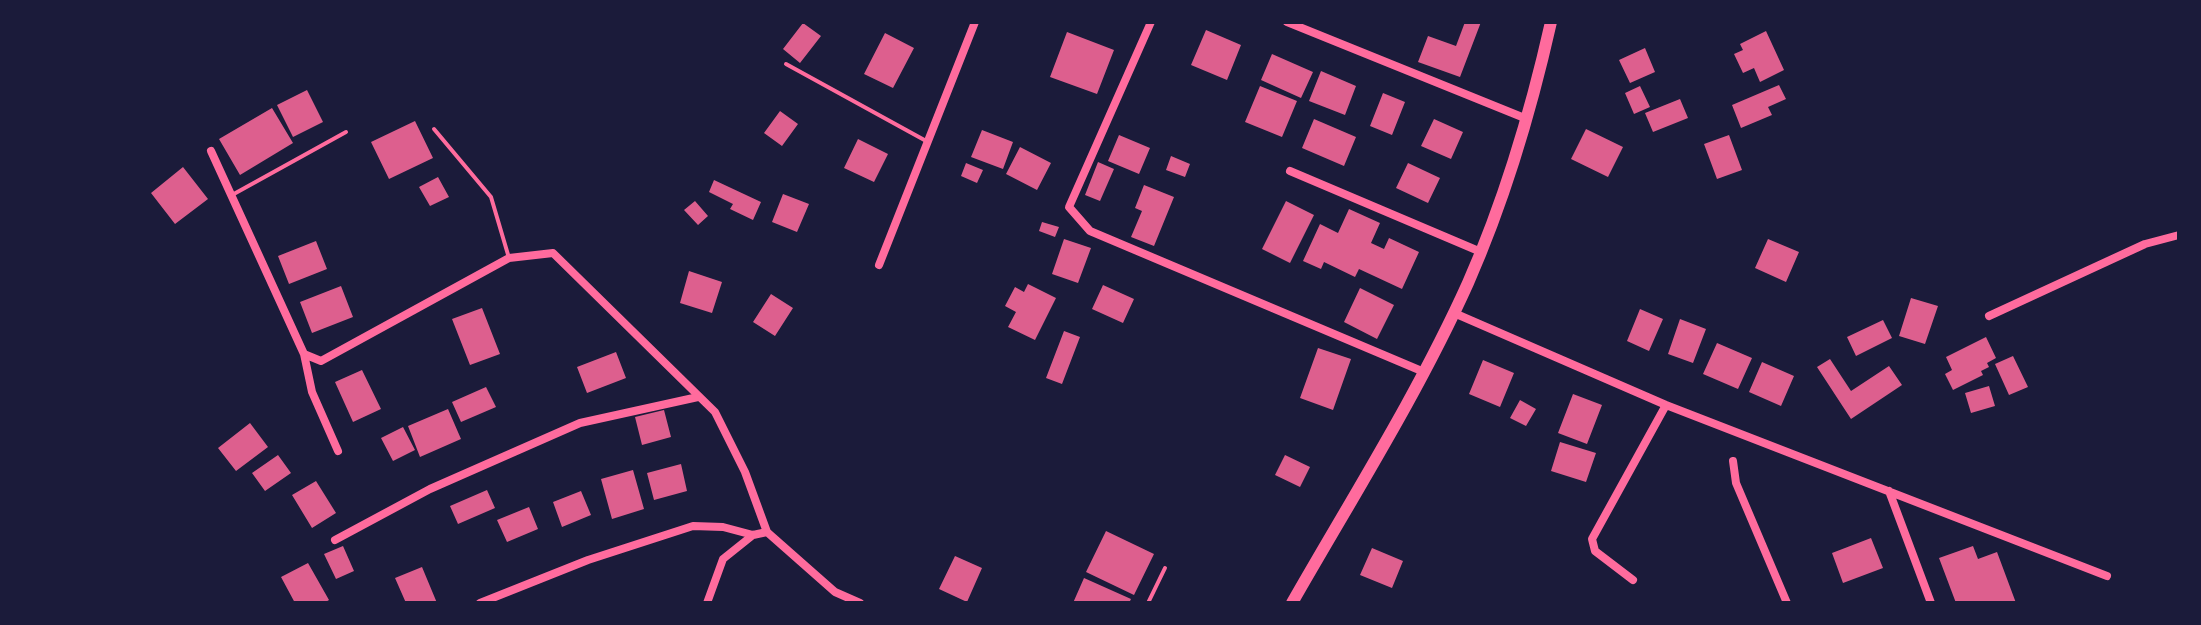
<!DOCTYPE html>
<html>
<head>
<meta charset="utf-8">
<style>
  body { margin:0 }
  #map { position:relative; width:2201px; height:625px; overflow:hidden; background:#1b1b3a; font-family:Bitter,serif }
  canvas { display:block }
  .frame { position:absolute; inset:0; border:24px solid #1b1b3a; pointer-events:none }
</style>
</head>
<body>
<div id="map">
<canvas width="2201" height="625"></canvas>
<div class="frame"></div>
</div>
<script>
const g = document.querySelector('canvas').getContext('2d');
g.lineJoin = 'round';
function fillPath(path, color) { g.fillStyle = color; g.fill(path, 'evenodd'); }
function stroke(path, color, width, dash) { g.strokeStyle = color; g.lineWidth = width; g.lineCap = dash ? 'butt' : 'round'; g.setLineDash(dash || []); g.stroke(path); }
fillPath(new Path2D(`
  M1465,22H1481L1460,77L1418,62L1428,36L1456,46Z
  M803,23L821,36L800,63L783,49Z
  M1206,30L1241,45L1227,80L1191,65Z
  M1766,31L1784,70L1760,82L1754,68L1743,73L1734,54L1743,50L1740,44Z
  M1067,32L1114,50L1097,94L1050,77Z
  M885,33L914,48L893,88L864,74Z
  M1645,48L1655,72L1630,83L1619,60Z
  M1272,54L1313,72L1301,98L1261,80Z
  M1321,71L1356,86L1345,115L1309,101Z
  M1779,85L1786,99L1768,107L1772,115L1741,128L1732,105Z
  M1260,86L1297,101L1282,137L1245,122Z
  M1640,86L1650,107L1634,114L1625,93Z
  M307,90L323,122L293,137L277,105Z
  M1383,93L1405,102L1392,135L1370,126Z
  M1680,99L1688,118L1653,132L1645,113Z
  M272,108L293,143L240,175L219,139Z
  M780,111L798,124L782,146L764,133Z
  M1314,119L1356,137L1344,166L1302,148Z
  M1434,119L1463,132L1451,159L1421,146Z
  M415,121L433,158L389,179L371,142Z
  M1586,129L1623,147L1608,177L1571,159Z
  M982,130L1013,142L1003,169L971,157Z
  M1119,135L1150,148L1139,174L1108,161Z
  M1729,135L1742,170L1717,179L1704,144Z
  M858,139L888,154L874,182L844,168Z
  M1020,147L1051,163L1037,190L1006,174Z
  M1171,156L1190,164L1185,177L1166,170Z
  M1098,162L1114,169L1100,201L1085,195Z
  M966,163L983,170L977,183L961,176Z
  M1408,163L1440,178L1428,203L1396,188Z
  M183,167L208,199L175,224L151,193Z
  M438,177L449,197L430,206L419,187Z
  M714,180L761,202L753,220L730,209L733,204L709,192Z
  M1144,185L1174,197L1154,246L1131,237L1142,211L1135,208Z
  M783,194L809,204L797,232L772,222Z
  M695,201L708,216L698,225L684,210Z
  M1286,201L1314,215L1290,263L1262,249Z
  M1349,209L1380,223L1371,243L1384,249L1389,238L1419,252L1402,289L1359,269L1355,277L1324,262L1321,269L1303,261L1320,224L1338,233Z
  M1042,222L1059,227L1055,237L1039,231Z
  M1064,239L1091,248L1078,283L1052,274Z
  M1768,239L1799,252L1786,282L1755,268Z
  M316,241L327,269L289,284L278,256Z
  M689,271L722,282L712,313L680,303Z
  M1028,284L1056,298L1035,340L1008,327L1016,312L1005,306L1015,287L1024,292Z
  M1103,285L1134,299L1123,323L1092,309Z
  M341,286L353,317L312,333L300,302Z
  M1360,288L1394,305L1377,339L1344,322Z
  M771,294L793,308L775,336L753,322Z
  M1911,298L1938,306L1925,344L1899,336Z
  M482,308L500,354L470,365L452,319Z
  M1640,309L1663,319L1649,351L1627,341Z
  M1680,319L1706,329L1693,363L1668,354Z
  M1883,320L1892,338L1856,356L1847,337Z
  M1064,331L1080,337L1062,384L1046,378Z
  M1986,337L1996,358L1987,363L1989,367L1981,371L1983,375L1953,390L1945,374L1952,370L1946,357Z
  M1717,343L1752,358L1738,389L1703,374Z
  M1318,348L1351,359L1333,410L1300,398Z
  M616,352L626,378L587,393L577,367Z
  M2013,356L2028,387L2009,395L1995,364Z
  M1830,359L1851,391L1889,366L1902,385L1851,419L1817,367Z
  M1483,360L1514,373L1500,407L1469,394Z
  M1762,362L1794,376L1781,406L1749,392Z
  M362,370L381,409L353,422L335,382Z
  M1989,386L1995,406L1971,413L1965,393Z
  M486,387L496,407L461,422L452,402Z
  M1573,394L1602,405L1587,444L1558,433Z
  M1520,400L1536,409L1526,426L1510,418Z
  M448,409L461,439L420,457L408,426Z
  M664,410L671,437L642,445L635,417Z
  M250,423L268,447L236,471L218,448Z
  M403,427L415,450L393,461L381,438Z
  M1560,442L1596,453L1586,482L1551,471Z
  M278,455L291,473L265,491L252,473Z
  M1285,455L1310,467L1300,487L1275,475Z
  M681,464L687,491L654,500L647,473Z
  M633,470L644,509L612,519L601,479Z
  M316,481L336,513L312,528L292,495Z
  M487,490L495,508L458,524L450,506Z
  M581,491L591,515L562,527L553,502Z
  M529,507L538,529L507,542L497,520Z
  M1106,531L1154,554L1134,595L1086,572Z
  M1871,538L1883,568L1843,583L1832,553Z
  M343,546L354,571L336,579L324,554Z
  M1973,546L1978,559L1997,552L2016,603H1956L1939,558Z
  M1372,548L1403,561L1392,588L1360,575Z
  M955,556L982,568L967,602L939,589Z
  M308,563L329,600L324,603H295L281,577Z
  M422,567L437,603H406L395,578Z
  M1084,578L1131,599L1129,603H1073Z`), '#dd5f8e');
stroke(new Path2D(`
  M786,64L928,142
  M434,129L491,197L509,258
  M232,195L346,132
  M1148,603L1165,568`), '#ff6b9d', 4);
stroke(new Path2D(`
  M1151,22L1069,207L1090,231L1424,372
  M1287,22L1527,119
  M211,151L304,354L321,361L509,258L553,253L715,412L745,472L767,532L835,592L860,603
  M1290,171L1481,252
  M879,265L975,22
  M1454,313L1666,405L2107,576
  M1989,316L2145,244L2179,235
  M304,354L312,392L338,451
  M1733,461L1736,483L1787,603
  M1889,491L1931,603
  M335,540L430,489L580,423L698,397
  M1633,580L1595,551L1592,539L1666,405
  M480,603L588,560L693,526L723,527L753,535L767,532
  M707,603L723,559L753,535`), '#ff6b9d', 8);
stroke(new Path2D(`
  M1292,603C1352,498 1418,394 1468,283C1505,199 1531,111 1551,22`), '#ff6b9d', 12);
</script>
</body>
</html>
